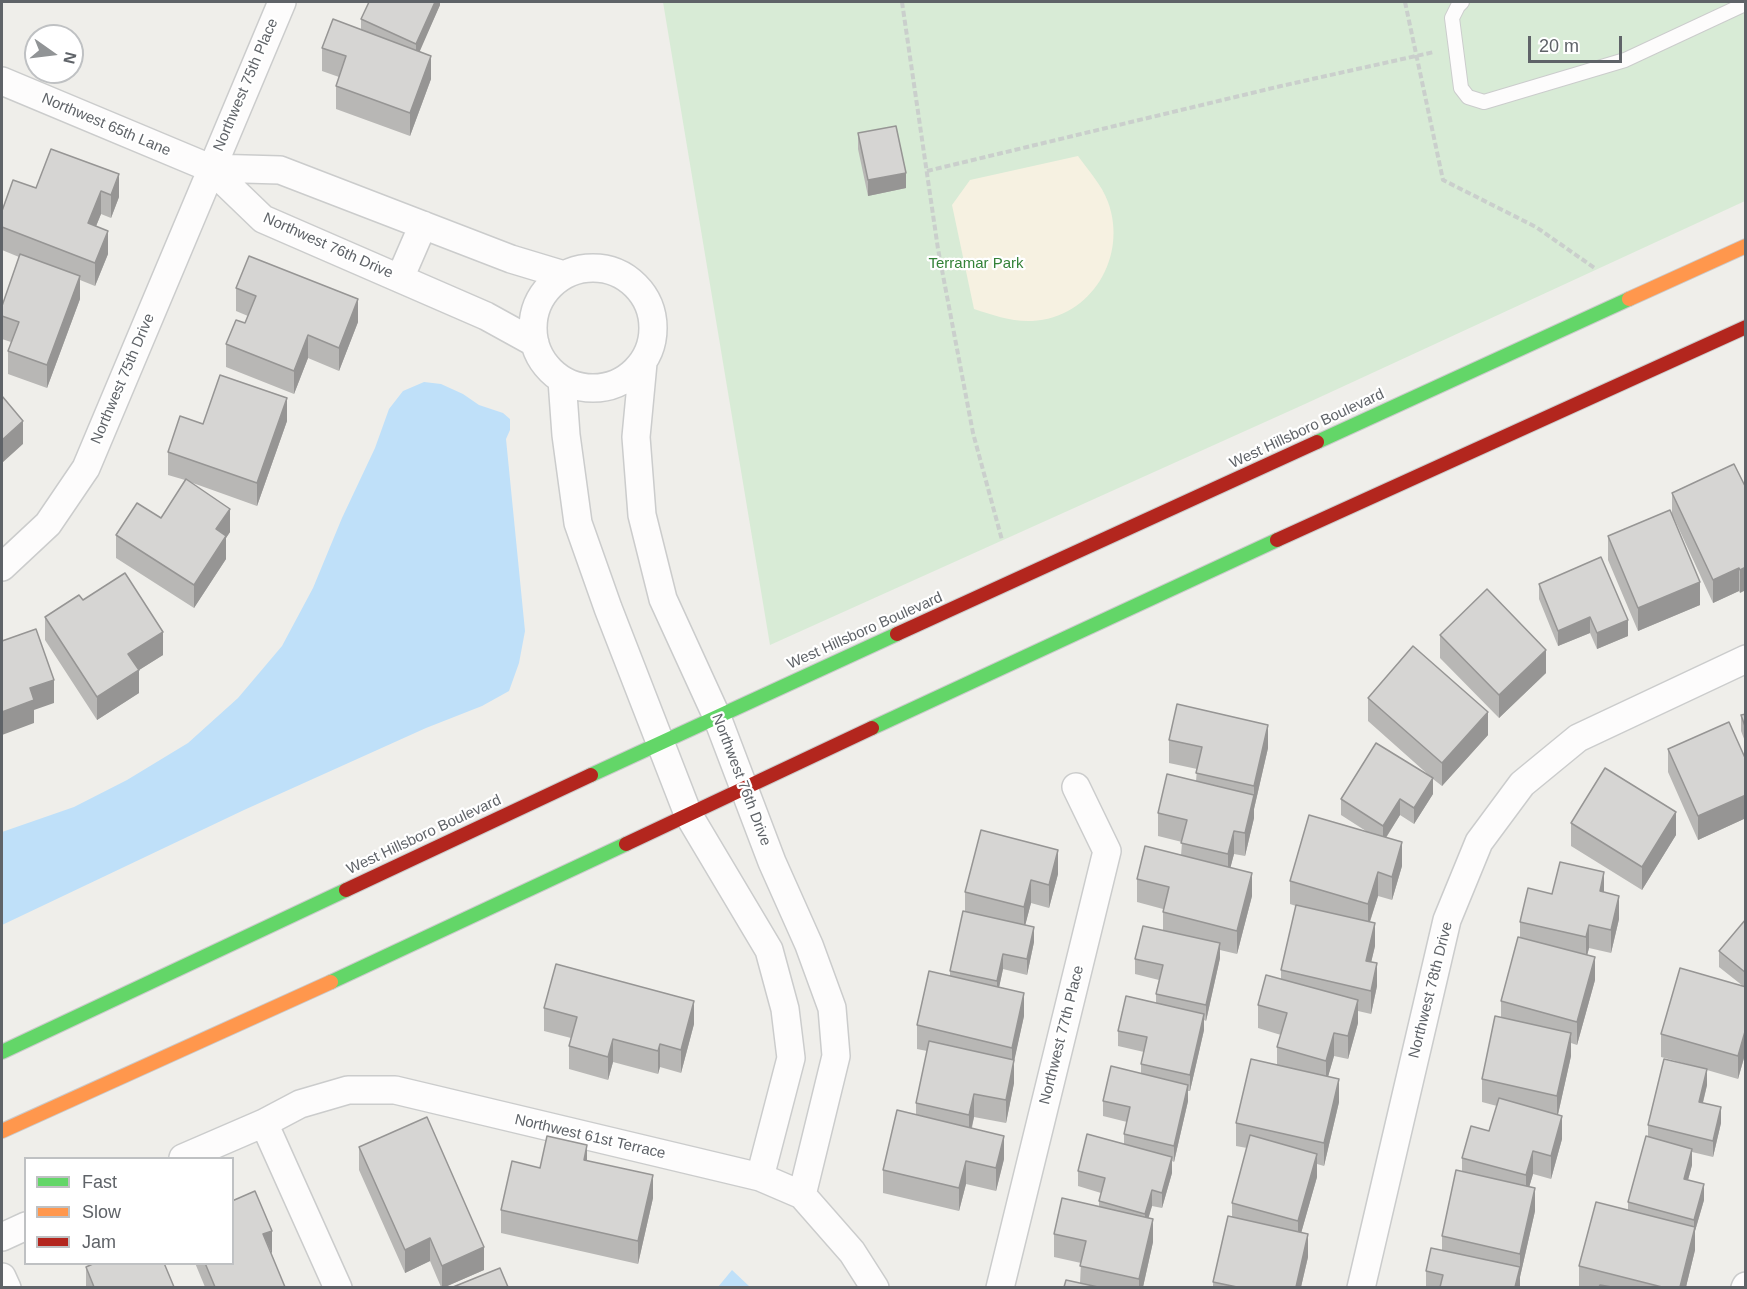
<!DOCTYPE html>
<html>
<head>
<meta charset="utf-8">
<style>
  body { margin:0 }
  #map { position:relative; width:1747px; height:1289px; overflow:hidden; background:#efeeea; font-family:Arial,sans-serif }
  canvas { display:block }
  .frame { position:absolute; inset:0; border:3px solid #5f6368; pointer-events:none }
  .legend { position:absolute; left:24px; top:1157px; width:210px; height:108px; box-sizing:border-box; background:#fff; border:2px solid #bfc1c3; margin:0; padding:8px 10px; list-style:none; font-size:18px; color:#5f6368 }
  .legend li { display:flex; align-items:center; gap:12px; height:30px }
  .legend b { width:30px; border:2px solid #bfc1c3 }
  .north { position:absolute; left:24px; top:24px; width:60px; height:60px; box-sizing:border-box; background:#fff; border:2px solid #bfc1c3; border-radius:50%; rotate:104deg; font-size:16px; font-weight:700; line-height:24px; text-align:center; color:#5f6368 }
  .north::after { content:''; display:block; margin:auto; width:21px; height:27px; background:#919496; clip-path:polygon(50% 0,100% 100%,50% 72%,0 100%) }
  .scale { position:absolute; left:1528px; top:36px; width:94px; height:27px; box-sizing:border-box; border:3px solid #5f6368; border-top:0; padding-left:8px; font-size:18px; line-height:21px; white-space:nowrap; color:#5f6368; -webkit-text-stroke:4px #fff; paint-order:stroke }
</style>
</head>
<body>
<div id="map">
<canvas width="1747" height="1289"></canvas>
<div class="frame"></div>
<ul class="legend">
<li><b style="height:8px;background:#63d668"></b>Fast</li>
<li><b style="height:8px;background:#ff974d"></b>Slow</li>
<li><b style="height:8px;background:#b3261e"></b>Jam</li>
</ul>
<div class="north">N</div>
<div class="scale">20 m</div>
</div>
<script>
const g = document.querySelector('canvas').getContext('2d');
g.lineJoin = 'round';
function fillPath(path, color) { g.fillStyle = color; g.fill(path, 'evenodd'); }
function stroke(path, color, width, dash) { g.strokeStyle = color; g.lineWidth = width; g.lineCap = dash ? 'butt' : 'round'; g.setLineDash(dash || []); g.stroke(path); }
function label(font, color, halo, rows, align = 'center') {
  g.font = font + ' Arial,sans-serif'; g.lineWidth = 4.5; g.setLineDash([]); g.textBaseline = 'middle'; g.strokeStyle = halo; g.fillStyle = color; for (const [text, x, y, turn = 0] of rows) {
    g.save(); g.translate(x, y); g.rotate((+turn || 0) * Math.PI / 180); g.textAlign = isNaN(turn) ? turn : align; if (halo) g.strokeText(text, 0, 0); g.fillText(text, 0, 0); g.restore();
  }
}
fillPath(new Path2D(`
  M663,2H1745V201L1305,404L770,645Z`), '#d8ebd6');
fillPath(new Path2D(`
  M1078,156C1088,170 1102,185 1108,202C1128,256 1092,318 1032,321C1012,322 993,315 974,309L952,205L970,180Z`), '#f6f1e1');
fillPath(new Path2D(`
  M424,382L441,384L463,394L479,405L503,413L510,419V430L506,439L525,631L519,663L509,691L482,706L426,728L244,810L2,925V832L74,807L127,780L188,743L238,698L282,646L313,588L342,518L375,448L389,409L403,391Z
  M732,1270L750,1287H718Z`), '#bfe0f9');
const lane = new Path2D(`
  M1462,2L1458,6L1452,18L1461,88L1468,97L1484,102L1625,60L1743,5L1746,2`);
const street = new Path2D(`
  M2,81L210,168L263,219L486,316L535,343
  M210,168L280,170L511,259L564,275
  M533 328a60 60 0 1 1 120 0a60 60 0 1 1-120 0Z
  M400,278L423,225
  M643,363L636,437L642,515L663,599L717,717L772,862L809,945L832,1008L836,1056L802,1195
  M562,380L566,435L578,523L608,608L688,814L769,950L785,1009L791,1058L760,1177
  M2,567L48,524L86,468L282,2
  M264,1123L338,1288
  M183,1158L264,1123L300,1104L348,1090H395L760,1177L802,1195L852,1252L875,1288
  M2,1237L26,1226
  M2,1277L7,1288
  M1000,1288L1107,851L1076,787
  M1361,1288L1447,920L1479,842L1522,784L1578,738L1746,659
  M1745,1288L1746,1286`);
const fast = new Path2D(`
  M1317,442L1629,299
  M872,728L1277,540
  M591,775L897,634
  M331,982L626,844
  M2,1052L346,890`);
const slow = new Path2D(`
  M1629,299L1746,246
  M2,1131L331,982`);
const jam = new Path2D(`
  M1277,540L1746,327
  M897,634L1317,442
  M626,844L872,728
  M346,890L591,775`);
stroke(lane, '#cbcccc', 16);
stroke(street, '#cbcccc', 30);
stroke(fast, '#cacacb', 16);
stroke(slow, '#cacacb', 16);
stroke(jam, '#cacacb', 16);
stroke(new Path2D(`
  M902,2L938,249L973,433L1002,540
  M1405,2L1443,180L1536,227L1596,269
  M927,171L1281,86L1434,52`), '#cacfcc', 4, [6, 3]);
stroke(lane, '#fdfcfc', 14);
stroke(street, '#fdfcfc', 27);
stroke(fast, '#63d668', 14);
stroke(slow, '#ff974d', 14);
stroke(jam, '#b3261e', 14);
fillPath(new Path2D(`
  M440,2V5L419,51L431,79L410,136L336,109V86L339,77L322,71V48L361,30V19Z
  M858,133L906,188L868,196L858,149Z
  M51,149L119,197L111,218L101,214L96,226L108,254L95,286L80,280V299L47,388L8,374V351L11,342L2,339V306L19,257L2,250V211L36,188Z
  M236,288L358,322L339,371L308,358L294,394L226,367V344L245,323L248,316L236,311Z
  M287,421L257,506L190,482L230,532L226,538V559L194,608L116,558V535L161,518L185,480L168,475V452L203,424Z
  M1746,488L1740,593L1739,591L1713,603L1673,516L1700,605L1638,631L1608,560V536L1672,516V493Z
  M1539,584L1628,636L1597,649L1590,633L1558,646L1539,599Z
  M83,600L163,655L139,670V693L97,720L45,640V617Z
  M1440,635L1546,673L1499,718L1440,658Z
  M1368,698L1488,735L1442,786L1433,779V794L1414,824L1400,815L1386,838L1402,866L1392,900L1378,896L1370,922L1375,946L1371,962L1377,986L1371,1014L1358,1011V1023L1348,1059L1334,1056L1328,1076L1339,1102L1324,1166L1317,1164V1177L1301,1233L1308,1257L1301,1287H1213V1282L1232,1217V1203L1247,1148L1236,1146V1123L1277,1065V1047L1281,1035L1258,1028V1005L1281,979V970L1296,906L1290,904V881L1369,833L1341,815V799L1432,778L1368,721Z
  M1746,714V744L1741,731V715Z
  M1169,740L1268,748L1254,809V818L1245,856L1234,854L1230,868L1252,896L1237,954L1220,950V958L1206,1021L1204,1020V1030L1190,1091H1188V1101L1174,1162L1172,1161V1173L1162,1208L1152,1206L1148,1218L1153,1242L1143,1287H1064L1080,1283L1081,1263L1054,1257V1234L1099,1206V1201L1101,1193L1078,1186V1171L1124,1144V1134L1127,1122L1103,1116V1101L1141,1074V1064L1144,1052L1118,1046V1031L1156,1003V994L1159,980L1135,974V959L1163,930V909L1137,902V879L1181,856L1182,842L1158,836V813L1196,781L1197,769L1169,763Z
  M1668,749L1746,760V818L1698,840L1668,772Z
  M1571,823L1676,835L1642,890L1571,846Z
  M1058,874L1049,908L1031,903L1025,925L1034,942L1027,975L1003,969L999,987L1024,1016L1014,1060V1083L1006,1123L974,1117L972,1128L1004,1159L996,1191L966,1184L959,1211L883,1193V1170L916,1115V1103L927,1051L917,1049V1025L950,976V971L965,911V892Z
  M1604,892L1619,919L1611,953L1589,948L1587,955L1595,980L1577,1045L1571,1043V1056L1558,1114L1562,1139L1551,1179L1533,1174L1529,1187L1535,1211L1520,1277V1287H1426V1271L1442,1250V1236L1462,1172V1158L1489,1131L1497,1106L1482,1102V1079L1501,1017V1001L1520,938V922L1552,894Z
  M1746,919V1051L1738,1079L1707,1070V1085L1703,1103L1721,1123L1713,1157L1692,1152V1165L1688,1180L1704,1200L1695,1231V1250L1686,1287H1579V1266L1628,1210V1202L1648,1137V1125L1694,1066L1661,1057V1034L1743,986L1719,967V951Z
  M544,1008L694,1024L681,1073L660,1067L658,1074L613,1062L608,1080L569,1069V1046L571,1038L544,1031Z
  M359,1147L484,1270L445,1287H441L430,1261L405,1273L359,1170Z
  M587,1160L653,1198L638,1264L501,1233V1210L540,1168Z
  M195,1263H232L285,1287H205Z
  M86,1267L174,1287H86Z`), '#b8b7b5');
fillPath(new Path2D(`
  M435,2H440V5L416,60V44Z
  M431,56V79L410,136V113Z
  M906,173V188L868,196V180Z
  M119,174V197L111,218V195Z
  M101,191V214L88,246V223Z
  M108,231V254L95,286V263Z
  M80,276V299L47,388V365Z
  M358,299V322L339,371V348Z
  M308,335V358L294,394V371Z
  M287,398V421L257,506V483Z
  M23,421V444L2,463V440Z
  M230,509V532L226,538V559L194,608V585L216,529Z
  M1746,567V590L1740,593V570Z
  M1739,568V591L1713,603V580Z
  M1700,582V605L1638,631V608Z
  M1590,617V633L1558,646V631Z
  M1628,620V636L1597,649V633Z
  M163,632V655L128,677V654Z
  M1546,650V673L1499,718V695Z
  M139,670V693L97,720V697Z
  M54,680V703L34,710V723L2,735V712L30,688Z
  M1488,712V735L1442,786V763Z
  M1268,725V748L1254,809V786Z
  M1433,778V794L1414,824V808Z
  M1254,795V818L1245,856V833Z
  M1746,795V818L1698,840V816Z
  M1400,799V815L1383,842V826Z
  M1676,812V835L1642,890V867Z
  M1234,831V854L1228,877V854Z
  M1402,842V866L1392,900V877Z
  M1058,850V874L1049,908V885Z
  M1378,872V896L1368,927V904Z
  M1604,872V895L1600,891Z
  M1252,873V896L1237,954V931Z
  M1031,880V903L1024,930V907Z
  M1619,896V919L1611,953V930Z
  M1375,923V946L1366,984V961Z
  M1589,925V948L1586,960V937Z
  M1034,927V942L1027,975V959Z
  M1220,943V958L1206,1021V1005Z
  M1003,954V969L997,997V981Z
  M1595,957V980L1577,1045V1022Z
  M1377,963V986L1371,1014V991Z
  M1024,993V1016L1012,1071V1048Z
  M1358,1000V1023L1348,1059V1036Z
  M694,1001V1024L681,1073V1050Z
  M1204,1014V1030L1190,1091V1075Z
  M1746,1028V1051L1738,1079V1056Z
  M1334,1033V1056L1326,1084V1061Z
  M1571,1033V1056L1557,1119V1096Z
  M613,1039V1062L608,1080V1057Z
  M660,1044V1067L658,1074V1051Z
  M1014,1060V1083L1006,1123V1100Z
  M1707,1069V1085L1699,1118V1102Z
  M1339,1079V1102L1324,1166V1143Z
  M1188,1085V1101L1174,1162V1146Z
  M974,1094V1117L969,1138V1115Z
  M1721,1107V1123L1713,1157V1141Z
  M1562,1116V1139L1551,1179V1156Z
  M1004,1136V1159L996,1191V1168Z
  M587,1145V1168L584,1160Z
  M1692,1149V1165L1684,1195V1179Z
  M1533,1151V1174L1526,1198V1175Z
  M1317,1154V1177L1298,1244V1221Z
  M1172,1157V1173L1162,1208V1193Z
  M966,1161V1184L959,1211V1188Z
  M653,1175V1198L638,1264V1241Z
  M1704,1184V1200L1695,1231V1250L1686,1287H1680L1694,1232V1220Z
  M1535,1188V1211L1520,1277V1254Z
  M1152,1190V1206L1145,1230V1214Z
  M1153,1219V1242L1143,1287H1139V1279Z
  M272,1231V1254L263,1234Z
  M1308,1234V1257L1301,1287H1296Z
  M430,1238V1261L405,1273V1250Z
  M484,1247V1270L445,1287H442V1266Z
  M1520,1267V1287H1515Z`), '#969594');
const building = new Path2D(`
  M369,2H435L416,44L361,19Z
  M333,19L431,56L410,113L336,86L346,56L322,48Z
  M896,126L906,173L868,180L858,133Z
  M51,149L119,174L111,195L101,191L88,223L108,231L95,263L2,227V211L13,180L36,188Z
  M20,254L80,276L47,365L8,351L19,322L2,316V306Z
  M249,256L358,299L339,348L308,335L294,371L226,344L236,320L245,323L256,296L236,288Z
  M220,375L287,398L257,483L168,452L180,416L203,424Z
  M2,396L23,421L2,440Z
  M1734,464L1746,488V567L1740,570L1739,568L1713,580L1672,493Z
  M186,479L230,509L216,529L226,536L194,585L116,535L137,503L161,518Z
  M1670,510L1700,582L1638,608L1608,536Z
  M1601,557L1628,620L1597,633L1590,617L1558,631L1539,584Z
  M125,573L163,632L128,654L139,670L97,697L45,617L79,595L83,600Z
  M1487,589L1546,650L1499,695L1440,635Z
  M36,629L54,680L30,688L34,700L2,712V641Z
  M1413,646L1488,712L1442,763L1368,698Z
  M1177,704L1268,725L1254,786L1196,773L1202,747L1169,740Z
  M1746,714V729L1741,715Z
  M1729,722L1746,760V795L1698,816L1668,749Z
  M1376,743L1433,778L1414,808L1400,799L1383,826L1341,799Z
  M1605,768L1676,812L1642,867L1571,823Z
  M1167,774L1254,795L1245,833L1234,831L1228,854L1181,843L1187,820L1158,813Z
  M1309,815L1402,842L1392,877L1378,872L1368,904L1290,881Z
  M981,830L1058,850L1049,885L1031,880L1024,907L965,892Z
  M1145,846L1252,873L1237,931L1163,912L1169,887L1137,879Z
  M1560,862L1604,872L1600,891L1619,896L1611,930L1589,925L1586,937L1520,922L1528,888L1552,894Z
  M1296,905L1375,923L1366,961L1377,963L1371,991L1281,970Z
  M963,911L1034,927L1027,959L1003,954L997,981L950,971Z
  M1746,919V973L1719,951Z
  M1143,926L1220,943L1206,1005L1156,994L1163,965L1135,959Z
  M1518,937L1595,957L1577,1022L1501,1001Z
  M556,964L694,1001L681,1050L660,1044L658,1051L613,1039L608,1057L569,1046L577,1017L544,1008Z
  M1680,968L1746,987V1028L1738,1056L1661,1034Z
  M929,971L1024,993L1012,1048L917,1025Z
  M1266,975L1358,1000L1348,1036L1334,1033L1326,1061L1277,1047L1287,1013L1258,1005Z
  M1126,996L1204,1014L1190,1075L1141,1064L1147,1037L1118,1031Z
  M1495,1016L1571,1033L1557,1096L1482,1079Z
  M929,1041L1014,1060L1006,1100L974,1094L969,1115L916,1103Z
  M1251,1059L1339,1079L1324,1143L1236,1123Z
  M1664,1059L1707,1069L1699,1102L1721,1107L1713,1141L1648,1125Z
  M1111,1066L1188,1085L1174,1146L1124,1134L1130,1107L1103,1101Z
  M1499,1098L1562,1116L1551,1156L1533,1151L1526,1175L1462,1158L1471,1126L1489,1131Z
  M897,1110L1004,1136L996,1168L966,1161L959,1188L883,1170Z
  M427,1117L484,1247L442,1266L430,1238L405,1250L359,1147Z
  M1087,1134L1172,1157L1162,1193L1152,1190L1145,1214L1099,1201L1105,1178L1078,1171Z
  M1250,1135L1317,1154L1298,1221L1232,1203Z
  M547,1136L587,1145L584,1160L653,1175L638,1241L501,1210L512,1161L540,1168Z
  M1646,1136L1692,1149L1684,1179L1704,1184L1694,1220L1628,1202Z
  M1456,1170L1535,1188L1520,1254L1442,1236Z
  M255,1191L272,1231L263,1234L285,1287H215L205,1263H232V1201Z
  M1062,1198L1153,1219L1139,1279L1080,1266L1086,1241L1054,1234Z
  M1596,1202L1695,1227L1680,1287H1662L1579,1266Z
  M1228,1216L1308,1234L1296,1287H1237L1213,1282Z
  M1431,1248L1520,1267L1515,1287H1440L1443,1275L1426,1271Z
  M95,1263H164L174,1287H94L86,1267Z
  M500,1268L508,1287H453Z
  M1066,1280L1098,1287H1064Z
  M1600,1285L1612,1287H1599Z`);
fillPath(building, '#d6d5d3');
stroke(building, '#969594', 1.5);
label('15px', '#5f6368', '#fff', [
  ["Northwest 75th Place",246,85,-67],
  ["Northwest 65th Lane",106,125,23],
  ["Northwest 76th Drive",328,246,24],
  ["Northwest 75th Drive",123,379,-67],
  ["West Hillsboro Boulevard",1307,429,-25],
  ["West Hillsboro Boulevard",865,631,-24],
  ["Northwest 76th Drive",741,780,69],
  ["West Hillsboro Boulevard",424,835,-25],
  ["Northwest 78th Drive",1431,990,-76],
  ["Northwest 77th Place",1062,1035,-76],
  ["Northwest 61st Terrace",590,1137,13]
]);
label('15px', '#348238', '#fff', [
  ["Terramar Park",976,264]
]);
</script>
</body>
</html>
